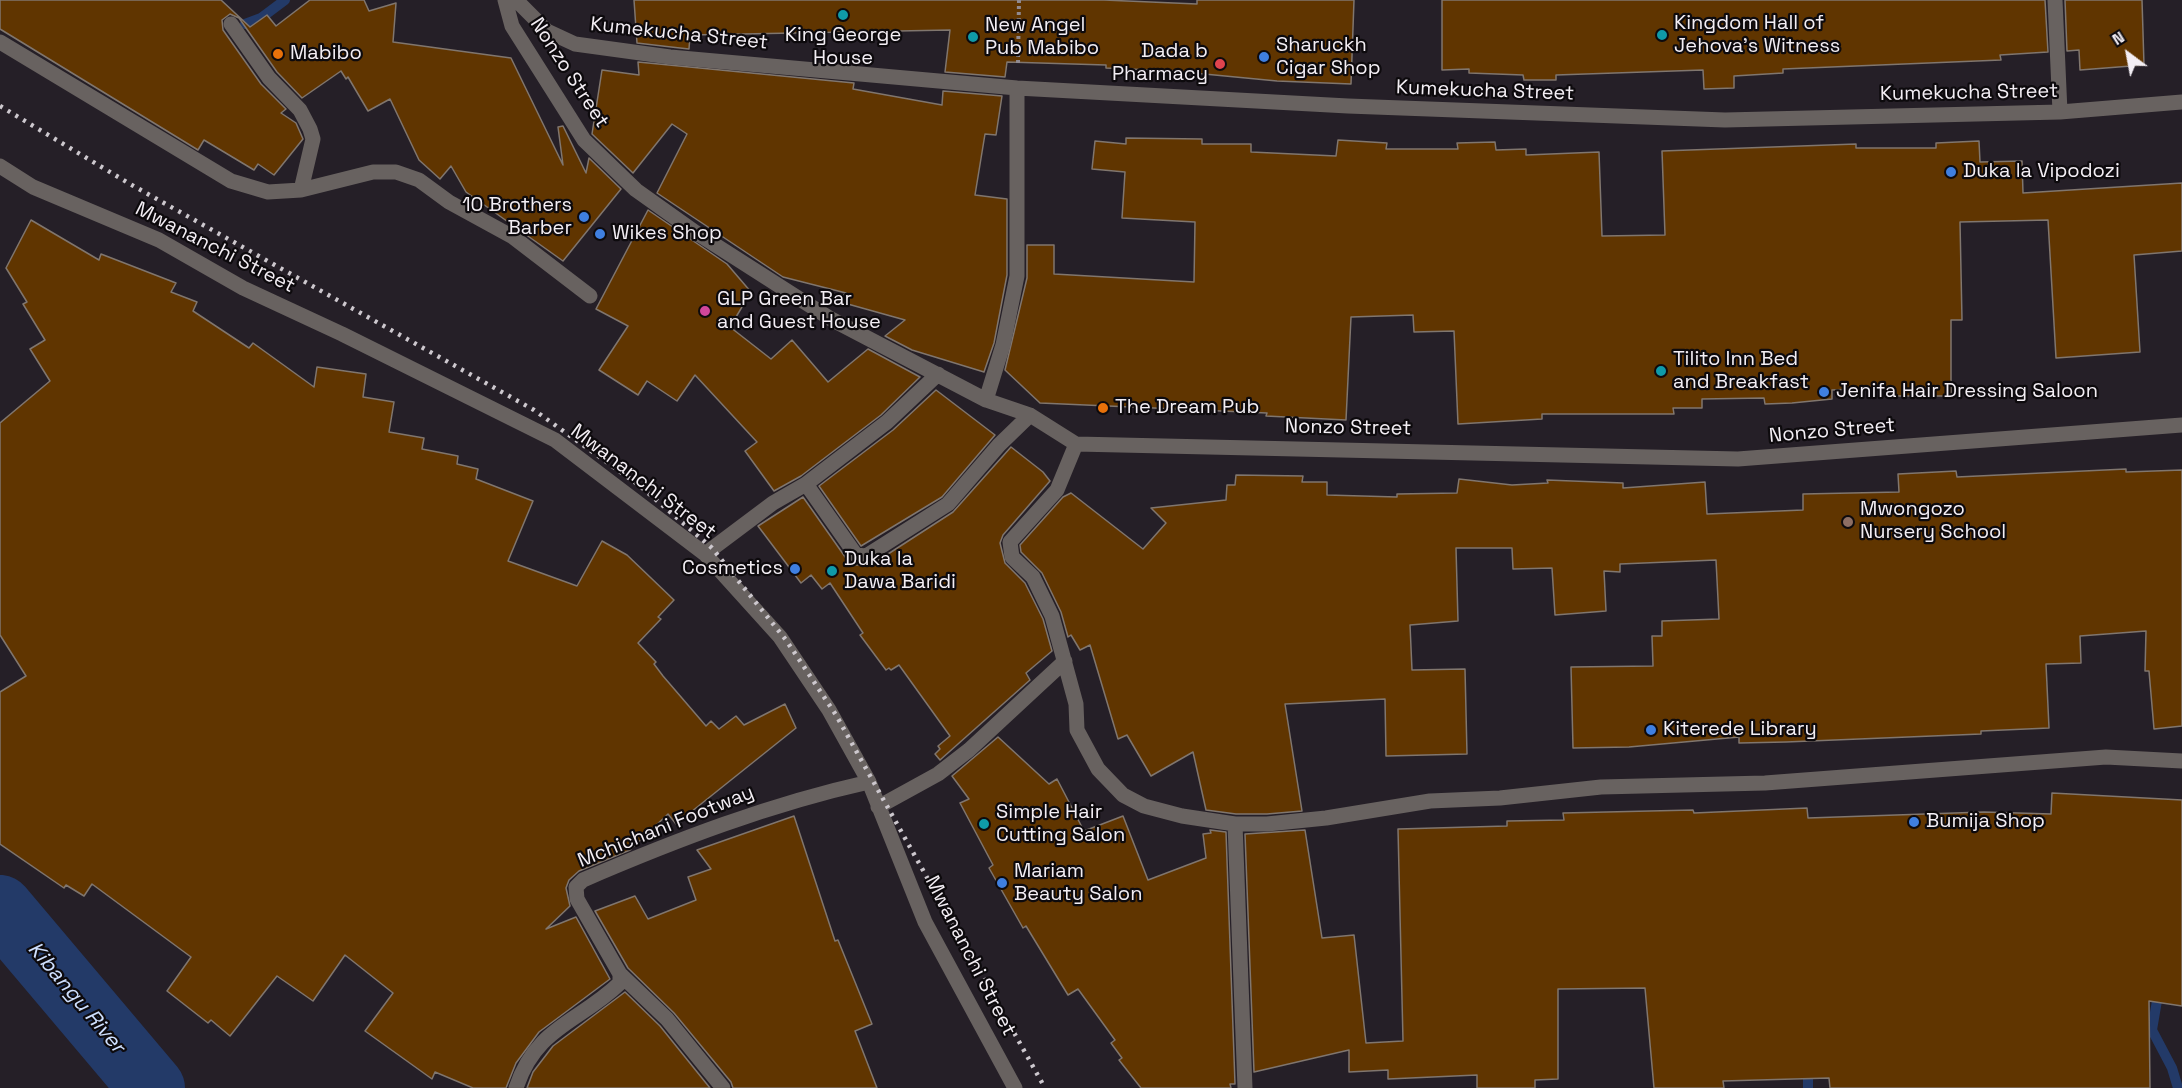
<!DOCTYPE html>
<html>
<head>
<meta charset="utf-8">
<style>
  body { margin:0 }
  #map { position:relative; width:2182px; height:1088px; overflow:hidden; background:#251f27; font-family:"Space Grotesk",sans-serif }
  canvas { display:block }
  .north { position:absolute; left:2098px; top:24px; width:60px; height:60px; -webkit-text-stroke:4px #0d0a0d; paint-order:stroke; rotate:328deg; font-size:16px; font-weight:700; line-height:24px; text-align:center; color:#f3eef4 }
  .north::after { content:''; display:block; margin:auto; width:21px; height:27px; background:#f3eef4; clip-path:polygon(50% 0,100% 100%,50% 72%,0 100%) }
</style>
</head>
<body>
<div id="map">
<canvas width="2182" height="1088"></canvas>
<div class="north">N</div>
</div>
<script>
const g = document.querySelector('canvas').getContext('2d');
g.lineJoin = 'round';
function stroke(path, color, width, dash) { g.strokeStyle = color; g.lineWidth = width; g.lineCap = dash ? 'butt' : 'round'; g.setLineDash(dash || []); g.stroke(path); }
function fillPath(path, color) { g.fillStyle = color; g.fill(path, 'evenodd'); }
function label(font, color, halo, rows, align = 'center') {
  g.font = font + ' "Space Grotesk",sans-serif'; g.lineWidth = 4.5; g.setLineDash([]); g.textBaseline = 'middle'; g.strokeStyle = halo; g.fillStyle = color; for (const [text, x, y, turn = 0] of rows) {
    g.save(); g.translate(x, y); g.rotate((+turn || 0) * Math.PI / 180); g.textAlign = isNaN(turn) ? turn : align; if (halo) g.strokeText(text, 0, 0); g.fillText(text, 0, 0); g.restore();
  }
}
stroke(new Path2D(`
  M245,24L261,18L285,0
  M2159,989L2152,1030L2172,1068L2178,1088
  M1808,1064V1088`), '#233a68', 10);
stroke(new Path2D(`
  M0,908L152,1088`), '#233a68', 66);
const building = new Path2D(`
  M0,0H221L250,27L267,15L276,26L310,0H364L369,11L396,3L393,42L511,58L563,165L558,127L563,126L586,173L589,158L621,189L563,261L466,192L451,166L440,179L419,160L390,99L368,111L348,77L346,79L341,71L302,98L277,72L239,18L230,14L222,20L223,30L261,84L286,109L281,113L296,123L303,139L274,175L258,164L254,170L204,140L198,150L0,29Z
  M634,0H1104L1197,4V0H1354L1351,84L1277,81L1173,71L1106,68V65L1007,62L1005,77L945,72L950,30L690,35L689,49L671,47L637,43Z
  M1442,0H2045L2048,52L2000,55L2001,60L1783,69V73L1734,76V88L1704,89L1703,70L1556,75V80H1524L1523,75L1469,73V69L1442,70Z
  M2065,0H2142L2144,65L2080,70L2079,50L2067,51Z
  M638,62L854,83L853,89L942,105L943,91L1002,96L996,135L985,134L975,195L1007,199V275L994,343L984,372L912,350L885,336L905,320L837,301L846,293L783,277L657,193L687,134L672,124L633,173L592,134L602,70L639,75Z
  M1126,138L1202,139V144H1251V152L1336,156L1338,140L1387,143L1386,149H1458L1457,143L1495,142L1496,150L1526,149V155L1599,152L1602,236L1665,235L1662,151L1856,144V148H1936V143L1979,141L1980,162L2022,161L2023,193L2182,183V251L2134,255L2140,352L2056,358L2048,220L1960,222L1962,320H1951V396H1894V387L1832,390V399L1792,403L1765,404L1764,398L1702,399V408H1673L1674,414H1542V419L1458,424L1454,331L1414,332L1413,315L1351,317L1346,420L1266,416L1267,413L1040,403L1005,370L1027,278V245H1054V274L1194,282L1195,222L1122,218L1125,172L1092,169L1095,141L1126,144Z
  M648,210L727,264L751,292L730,327L771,359L792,340L828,382L868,349L920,377L881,415L801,476L774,491L745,451L757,442L695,375L677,401L647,381L638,395L599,370L628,326L596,309Z
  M31,220L99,260L101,254L176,283L171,292L197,302L193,311L249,348L253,343L314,387L317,367L366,374L363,397L394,402L389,432L424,438L422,449L458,456L457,464L478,469L476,479L533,501L508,561L577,586L602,541L627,555L674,600L658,617L661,619L638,643L656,662L654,664L663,676L706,726L711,721L719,729L736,716L744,725L785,704L796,728L676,824L668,814L630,850L579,871L569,880L566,888L570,906L546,929L576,917L610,979L539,1032L516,1063L506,1088H473L435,1072L432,1079L365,1031L393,993L345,955L313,1001L277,976L230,1036L211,1020L208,1023L167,991L191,957L92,884L84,896L66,885L64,888L0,844V692L26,676L0,635V423L50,381L30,349L45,340L23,304L27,302L6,268Z
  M936,390L995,435L942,497L861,546L819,486L893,430Z
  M1011,447L1043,472L1050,481L1003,535L1000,543L1005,563L1025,583L1043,619L1052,651L1026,673L1030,680L940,760L935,754L940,749L938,746L950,736L899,665L891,670L889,668L886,670L860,635L863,633L830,583L822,589L811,575L801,583L758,526L803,497L848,561L855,565H871L953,512Z
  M2126,469V472L2182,470V726L2154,729L2149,671H2145L2146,631L2080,636L2081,663L2046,664L2049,728L1981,731V734L1786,742L1739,743V737L1629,747L1573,748L1571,667L1653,666L1652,636H1662V621L1719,619L1716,560L1620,564V572L1604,571L1606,611L1555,615L1552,568L1513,569L1512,548H1456L1458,621L1410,625L1412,670L1465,669L1467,754L1386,756L1385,699L1285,704L1302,811L1267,814H1236L1206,810L1193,752L1151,776L1127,735L1118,739L1090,645L1080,650L1071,635L1068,637L1061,612L1042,573L1021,552L1020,545L1063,497L1071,493L1143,549L1166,523L1151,508L1226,500L1227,485H1235L1236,475L1303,476L1302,482H1327V495L1397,497V494L1457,493L1459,479L1512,485L1548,483L1547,480L1623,483V488L1705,482L1707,514L1803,510V494L1899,492L1898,474L1956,471L1957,477Z
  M998,737L1049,784L1057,779L1084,831L1123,816L1148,880L1206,858L1203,834L1211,833L1210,830L1226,832L1235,1084H1230L1231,1088H1141L1119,1060L1122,1058L1111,1043L1115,1040L1078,989L1068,995L1026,926L1023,928L989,868L993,865L960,803L969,799L952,776Z
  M2052,793L2182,800V1006L2149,1001L2150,1088H1830L1829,1078L1723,1081L1724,1088H1654L1645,988L1558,989V1079L1535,1080V1088H1477V1075L1388,1079V1070L1349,1072V1050L1254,1072L1245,834L1305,830L1322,938L1354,935L1366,1043L1403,1041L1398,829L1507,826V821L1564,820L1563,813L1693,810L1694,813L1807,808L1808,818L1984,812L2051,814Z
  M794,816L835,941L838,940L872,1024L855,1031L877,1088H733L731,1082L674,1013L628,968L595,911L635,896L648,919L696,900L688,877L711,869L697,850Z
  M625,992L660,1026L710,1088H527L533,1072L553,1046Z`);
fillPath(building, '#603500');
stroke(building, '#80766e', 1.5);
stroke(new Path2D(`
  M1018,63L1019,0`), '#908a91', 4, [3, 3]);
stroke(new Path2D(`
  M505,0L512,26L584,140L636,190L695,232L831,319L986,400L1030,415L1076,444L1738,459L2182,425
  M516,0L547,31L575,44L670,57L1017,88L1348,106L1725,120L2060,112L2182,102
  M2055,0L2060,112
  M231,24L269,78L300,110L310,129L313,139L301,190
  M0,42L231,181L268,192L301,190L373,172H396L419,180L449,202L513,237L590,296
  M0,166L33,187L159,240L243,288L342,334L555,440L705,554L780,637L829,710L869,782L925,922L1015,1088
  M986,400L1003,345L1017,276V88
  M1076,444L1057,490L1010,542L1012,557L1033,577L1052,616L1076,704L1077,730L1098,769L1123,795L1144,806L1182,816L1235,824H1267L1326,818L1430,801L1500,798L1601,787L1765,783L2106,757L2182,761
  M806,484L856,555L866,556L948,504L999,445L1030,415
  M705,554L773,503L806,484L887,422L938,374
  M878,807L938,774L969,750L1065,661
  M1235,824L1245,1088
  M620,974L667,1019L723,1088
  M516,1088C536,1027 578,1023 620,983V974L577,899L576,887L583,880C676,840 770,804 869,782`), '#686260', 15);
stroke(new Path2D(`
  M0,106L130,184L534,410L640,486L712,548L786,640L836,715L1045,1088`), '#cdc8ce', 4.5, [3, 6]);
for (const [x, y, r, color] of [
  [843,15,6,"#0f9aa8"],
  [1662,35,6,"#0f9aa8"],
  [973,37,6,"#0f9aa8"],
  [278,54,6,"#e8710a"],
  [1264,57,6,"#3f7fe0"],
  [1220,64,6,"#e0444e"],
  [1951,172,6,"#3f7fe0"],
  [584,217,6,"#3f7fe0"],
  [600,234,6,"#3f7fe0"],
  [705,311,6,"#d1479c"],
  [1661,371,6,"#0f9aa8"],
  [1824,392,6,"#3f7fe0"],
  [1103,408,6,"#e8710a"],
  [1848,522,6,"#8d6e63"],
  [795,569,6,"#3f7fe0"],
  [832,571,6,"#0f9aa8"],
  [1651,730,6,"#3f7fe0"],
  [1914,822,6,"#3f7fe0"],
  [984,824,6,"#0f9aa8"],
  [1002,883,6,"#3f7fe0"]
]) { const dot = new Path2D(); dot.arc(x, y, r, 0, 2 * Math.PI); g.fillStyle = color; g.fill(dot); stroke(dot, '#0d0a0d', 2); }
label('20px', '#f3eef4', '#0d0a0d', [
  ["Kingdom Hall of",1674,24],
  ["Jehova's Witness",1674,47],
  ["New Angel",985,26],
  ["Pub Mabibo",985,49],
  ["King George",843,36,"center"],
  ["House",843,59,"center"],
  ["Sharuckh",1276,46],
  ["Cigar Shop",1276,69],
  ["Dada b",1208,52,"right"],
  ["Pharmacy",1208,75,"right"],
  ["Mabibo",290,54],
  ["Duka la Vipodozi",1963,172],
  ["10 Brothers",572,206,"right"],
  ["Barber",572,229,"right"],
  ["Wikes Shop",612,234],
  ["GLP Green Bar",717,300],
  ["and Guest House",717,323],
  ["Tilito Inn Bed",1673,360],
  ["and Breakfast",1673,383],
  ["Jenifa Hair Dressing Saloon",1836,392],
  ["The Dream Pub",1115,408],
  ["Mwongozo",1860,510],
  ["Nursery School",1860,533],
  ["Duka la",844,560],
  ["Dawa Baridi",844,583],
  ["Cosmetics",783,569,"right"],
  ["Kiterede Library",1663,730],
  ["Simple Hair",996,813],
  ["Cutting Salon",996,836],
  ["Bumija Shop",1926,822],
  ["Mariam",1014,872],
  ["Beauty Salon",1014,895]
], 'left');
label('20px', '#f3eef4', '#0d0a0d', [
  ["Kumekucha Street",679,34,6],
  ["Nonzo Street",569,73,57],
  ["Kumekucha Street",1485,91,2],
  ["Kumekucha Street",1969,93,-1],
  ["Mwananchi Street",215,248,27],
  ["Nonzo Street",1348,428,1],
  ["Nonzo Street",1832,431,-5],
  ["Mwananchi Street",643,482,37],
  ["Mchichani Footway",666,827,-22],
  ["Mwananchi Street",970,956,63]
]);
label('italic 21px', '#cfe0ff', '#0d0a0d', [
  ["Kibangu River",76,998,50]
]);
</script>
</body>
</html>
